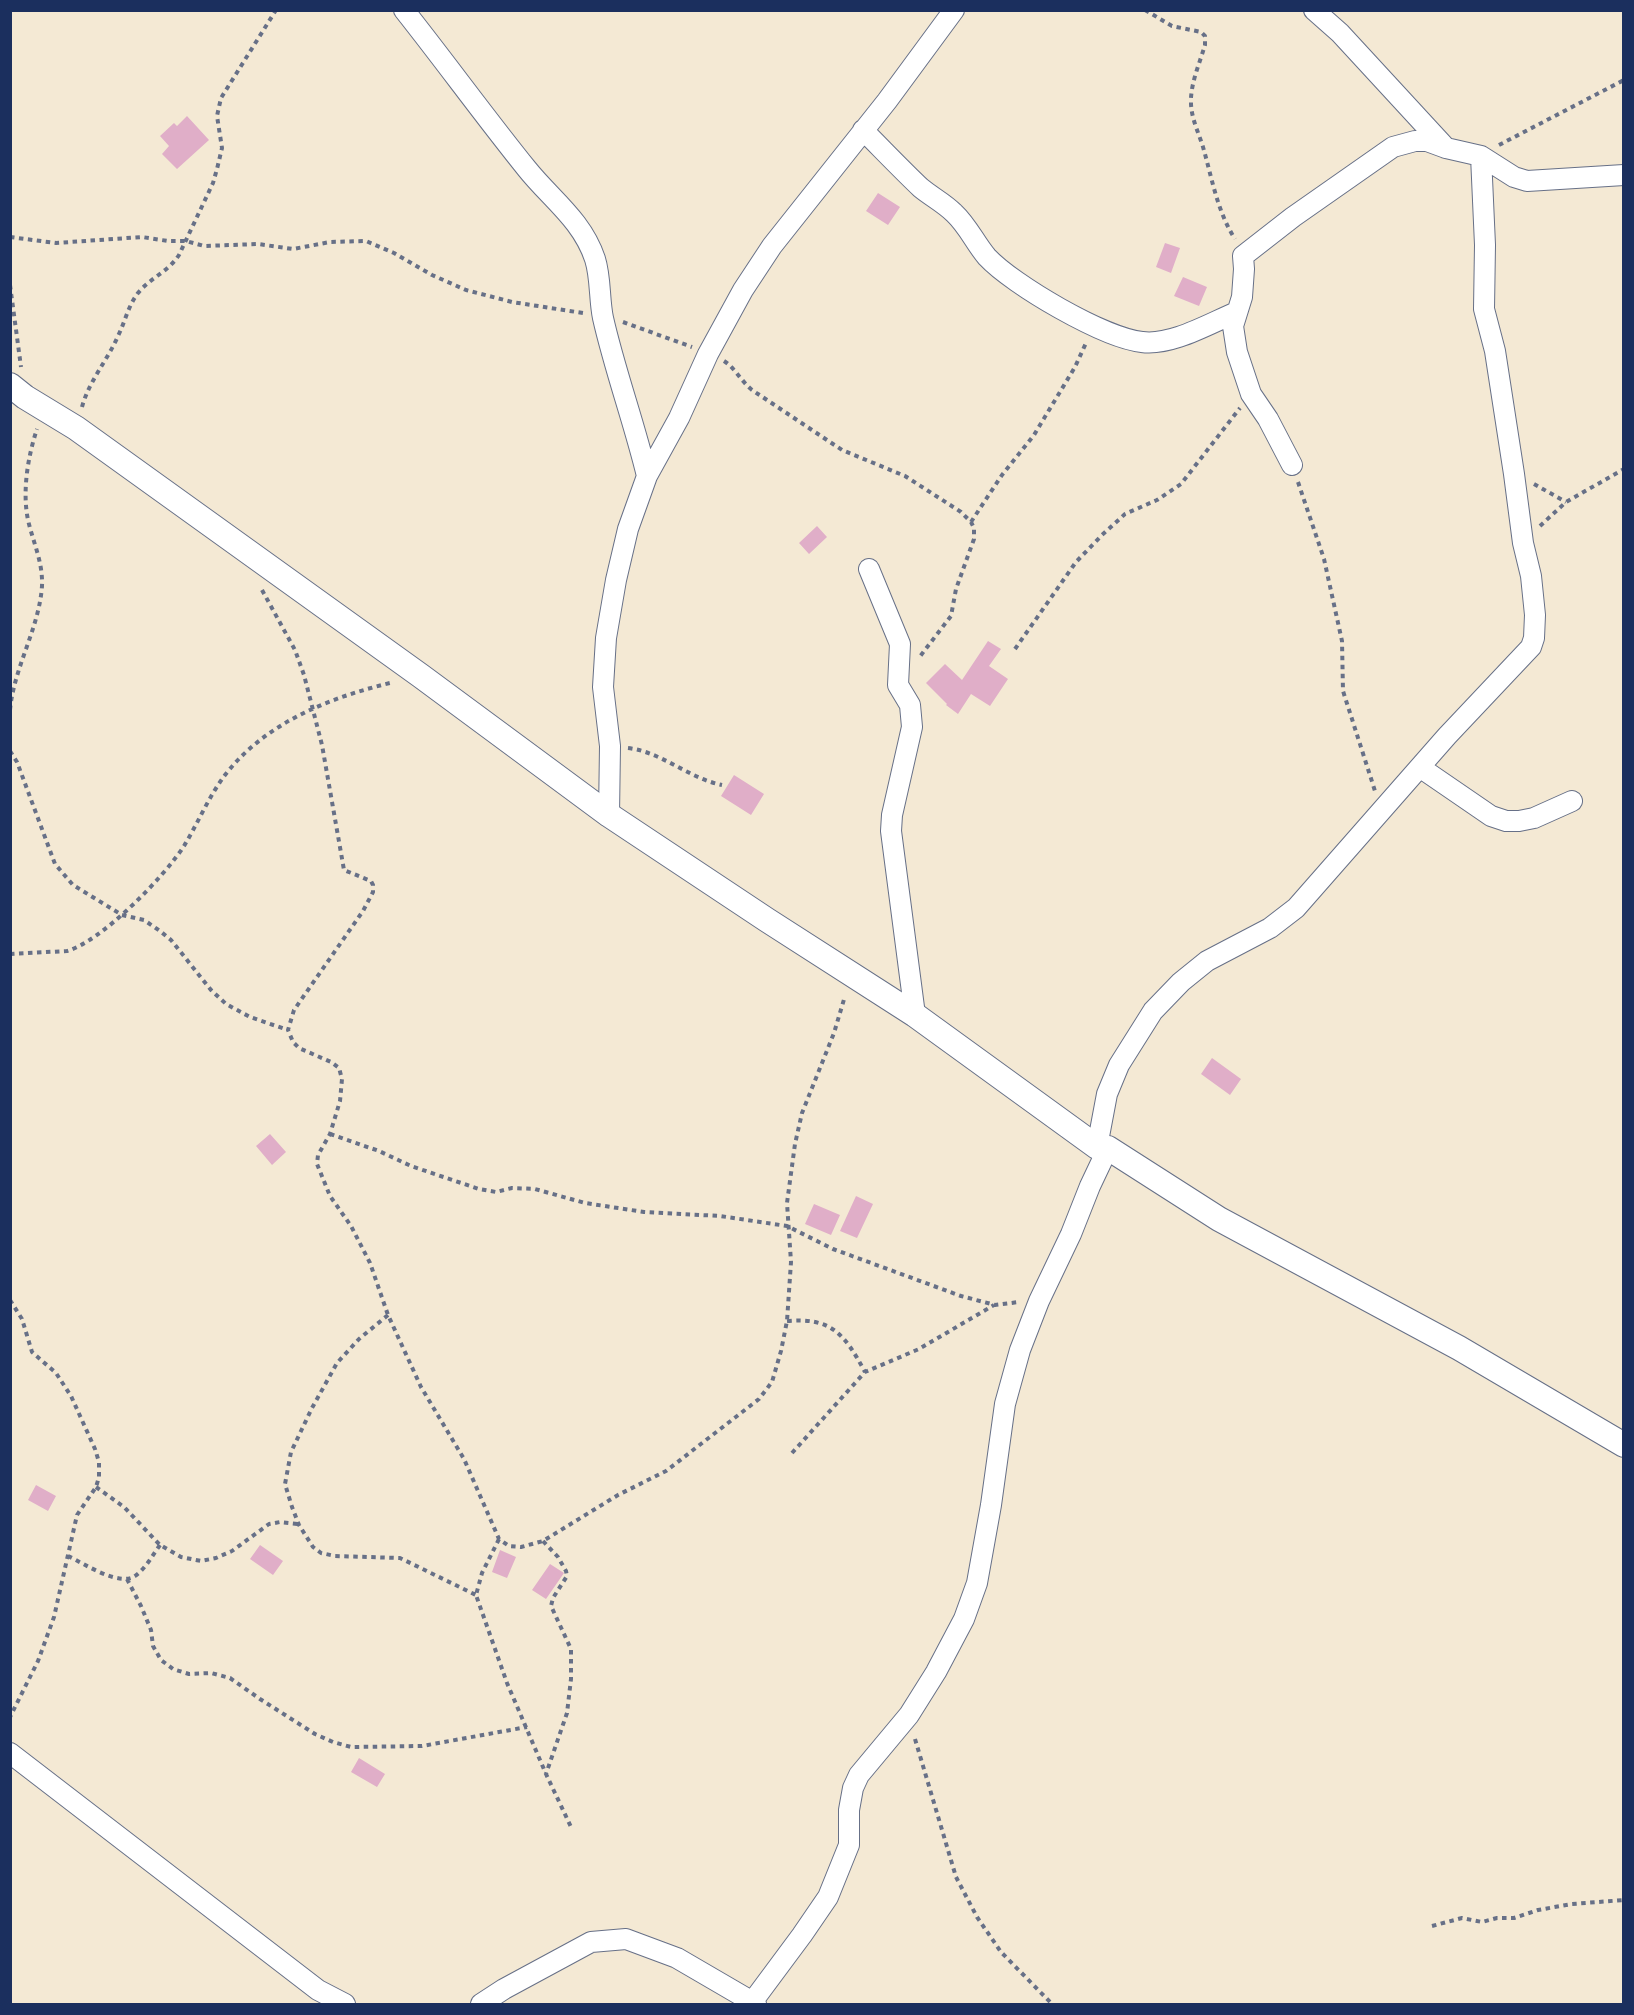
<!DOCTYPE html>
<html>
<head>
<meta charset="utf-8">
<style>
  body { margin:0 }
  #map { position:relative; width:1634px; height:2015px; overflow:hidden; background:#f4e9d4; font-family:"Playpen Sans",sans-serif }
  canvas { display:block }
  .frame { position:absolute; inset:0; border:12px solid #1b2f5e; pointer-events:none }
</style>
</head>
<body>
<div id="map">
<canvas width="1634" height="2015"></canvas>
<div class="frame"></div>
</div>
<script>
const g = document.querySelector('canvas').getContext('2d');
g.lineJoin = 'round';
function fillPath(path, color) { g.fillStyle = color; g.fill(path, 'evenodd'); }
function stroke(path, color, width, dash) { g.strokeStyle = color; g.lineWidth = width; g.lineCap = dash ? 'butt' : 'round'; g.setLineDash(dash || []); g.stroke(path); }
fillPath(new Path2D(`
  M187,116L209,140L177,169L162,154L169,146L160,136L174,123L177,126Z
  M878,193L900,207L888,225L866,211Z
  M1165,243L1180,248L1171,273L1156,267Z
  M1183,277L1207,287L1199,306L1174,296Z
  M817,526L827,537L809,554L799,543Z
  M988,641L1001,649L989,666L1008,679L990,706L971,694L958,714L946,705L947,704L926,683L945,664L962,680Z
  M734,775L764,794L751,815L721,796Z
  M1212,1058L1241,1079L1230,1095L1201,1074Z
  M270,1134L286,1152L272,1165L256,1146Z
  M856,1196L873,1204L857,1238L840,1231Z
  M814,1204L840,1215L831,1235L805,1224Z
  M36,1485L56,1496L48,1511L28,1500Z
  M260,1545L283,1561L273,1575L250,1559Z
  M500,1550L516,1557L507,1578L492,1572Z
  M550,1564L564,1573L546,1599L532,1590Z
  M359,1758L385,1774L377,1787L351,1772Z`), '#e0aec8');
const minor = new Path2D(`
  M404,10C446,63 485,117 527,169C551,199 582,220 595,259C601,278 599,299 603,318C615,371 634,422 647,476
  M1314,10L1340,33L1446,148L1481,156L1514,177L1527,181L1624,175
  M863,130C882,149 901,169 921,188C932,197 944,203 954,213C968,226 975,243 987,257C1013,285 1104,338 1142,342C1172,346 1210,323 1237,312
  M1292,465L1268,419L1251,394L1237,352L1233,326L1242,297L1244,269L1243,256L1293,217L1393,147L1415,141H1427L1446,148
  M869,569L900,644L898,685L910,705L912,727L892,815L891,831L915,1015
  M1421,768L1491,816L1506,821H1519L1534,818L1572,801
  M609,815L610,746L603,687L606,638L616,580L628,529L647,476L679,418L708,354L743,290L772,246L887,101L954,10
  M1097,1147L1107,1094L1119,1065L1153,1011L1181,982L1207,961L1270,928L1296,908L1447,736L1531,647L1534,638L1535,615L1531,576L1523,543L1514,474L1495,351L1484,309L1485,245L1481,156
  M10,1753L318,1990L345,2004
  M753,2001L802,1935L828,1897L849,1845V1810L853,1788L859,1775L909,1715L936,1672L964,1619L977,1583L991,1505L1005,1404L1020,1350L1039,1301L1071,1234L1090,1186L1108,1148
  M481,2004L504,1989L591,1942L626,1939L677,1958L756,2004`);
const tertiary = new Path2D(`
  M10,385L25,397L76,428L421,676L609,815L767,920L915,1015L1097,1147L1108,1148L1219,1219L1459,1348L1624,1445`);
stroke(minor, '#677087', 22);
stroke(tertiary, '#677087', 26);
stroke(new Path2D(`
  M1145,10L1172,26L1201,32L1205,36V45C1200,62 1192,80 1191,98C1190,116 1198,131 1203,147C1212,178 1217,211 1235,239
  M1499,145L1624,80
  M10,237L56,243L142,237L168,241H186L204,246L258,244L293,249L330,242L366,241L394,253L432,275L466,290L512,302L583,313
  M10,285L21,367
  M623,322L692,347
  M724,361C735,368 741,381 752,390L842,450L905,476L961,512L971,522L974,528V539L956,589L951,616L918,659
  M82,407C89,381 107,361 118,336C125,322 128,306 138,293C150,278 168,272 179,255L213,183L217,169L222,148L217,116L221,98L276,10
  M1298,482L1324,559L1342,641L1343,691L1375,791
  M1534,484L1566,502
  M971,522L1002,475L1034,435L1075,367L1086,343
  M1540,526L1566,502L1624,469
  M262,590L295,650L304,675L322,745L344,870L371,881L373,885V892L363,911L294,1010L288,1030L293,1042L299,1048L331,1062L339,1068L342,1079L340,1101L330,1134L318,1155L317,1164L330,1196L351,1226L370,1263L388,1315L421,1387L464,1459L499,1539L509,1546L521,1547L543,1541L618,1495L666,1471L759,1399L772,1382L781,1351L787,1321L791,1262L787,1203L795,1144L802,1113L834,1033L845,996
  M1015,649L1076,562L1102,535L1125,514L1157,500L1181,484L1240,408
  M10,710C14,667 39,629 42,586C43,562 33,542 28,520C22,491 28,456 37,429
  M628,748C662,752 688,778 722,785
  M10,751L17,762L55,864L73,885L122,915L144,920L160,931L171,940L211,990L226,1004L250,1017L288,1030
  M10,954L67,951C102,941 164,877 184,846C198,823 209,796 225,775C266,722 331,697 394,682
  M330,1134L379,1151L411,1166L479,1189L496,1192L512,1188L535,1189L585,1203L644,1212L720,1216L787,1226L833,1249L961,1296L995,1305L1019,1302
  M10,1300L22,1319L32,1352L56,1373L71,1396L95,1449L99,1462V1477L96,1487L77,1515L54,1617L38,1661L10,1717
  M388,1315L359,1339L337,1363L312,1408L291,1452L285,1484L292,1507L299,1525L313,1547L321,1553L335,1556L400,1558L476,1595
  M787,1321C832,1317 845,1335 865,1372
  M792,1453L865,1372L919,1349L994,1305
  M96,1487L124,1507L160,1545L181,1557L201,1561L216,1558L232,1551L269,1524L280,1522L298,1524
  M499,1539L482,1573L476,1595L507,1683L546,1774L571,1827
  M543,1541L558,1557L566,1571L567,1576L553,1598L551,1606L571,1649V1679L567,1713L546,1774
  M68,1556C83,1563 119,1587 135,1576C146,1568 152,1556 160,1545
  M127,1579L141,1606L151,1630L153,1646L161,1660L173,1669L189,1674L211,1673L230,1678L260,1699L315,1734L333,1742L351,1747L422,1746L527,1727
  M915,1739L956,1877L977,1917L1001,1952L1052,2004
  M1432,1926L1462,1918L1482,1922L1497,1918H1514L1538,1910L1572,1904L1624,1900`), '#677087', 4, [4.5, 4.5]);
stroke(minor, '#fff', 20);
stroke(tertiary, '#fff', 24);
</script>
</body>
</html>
